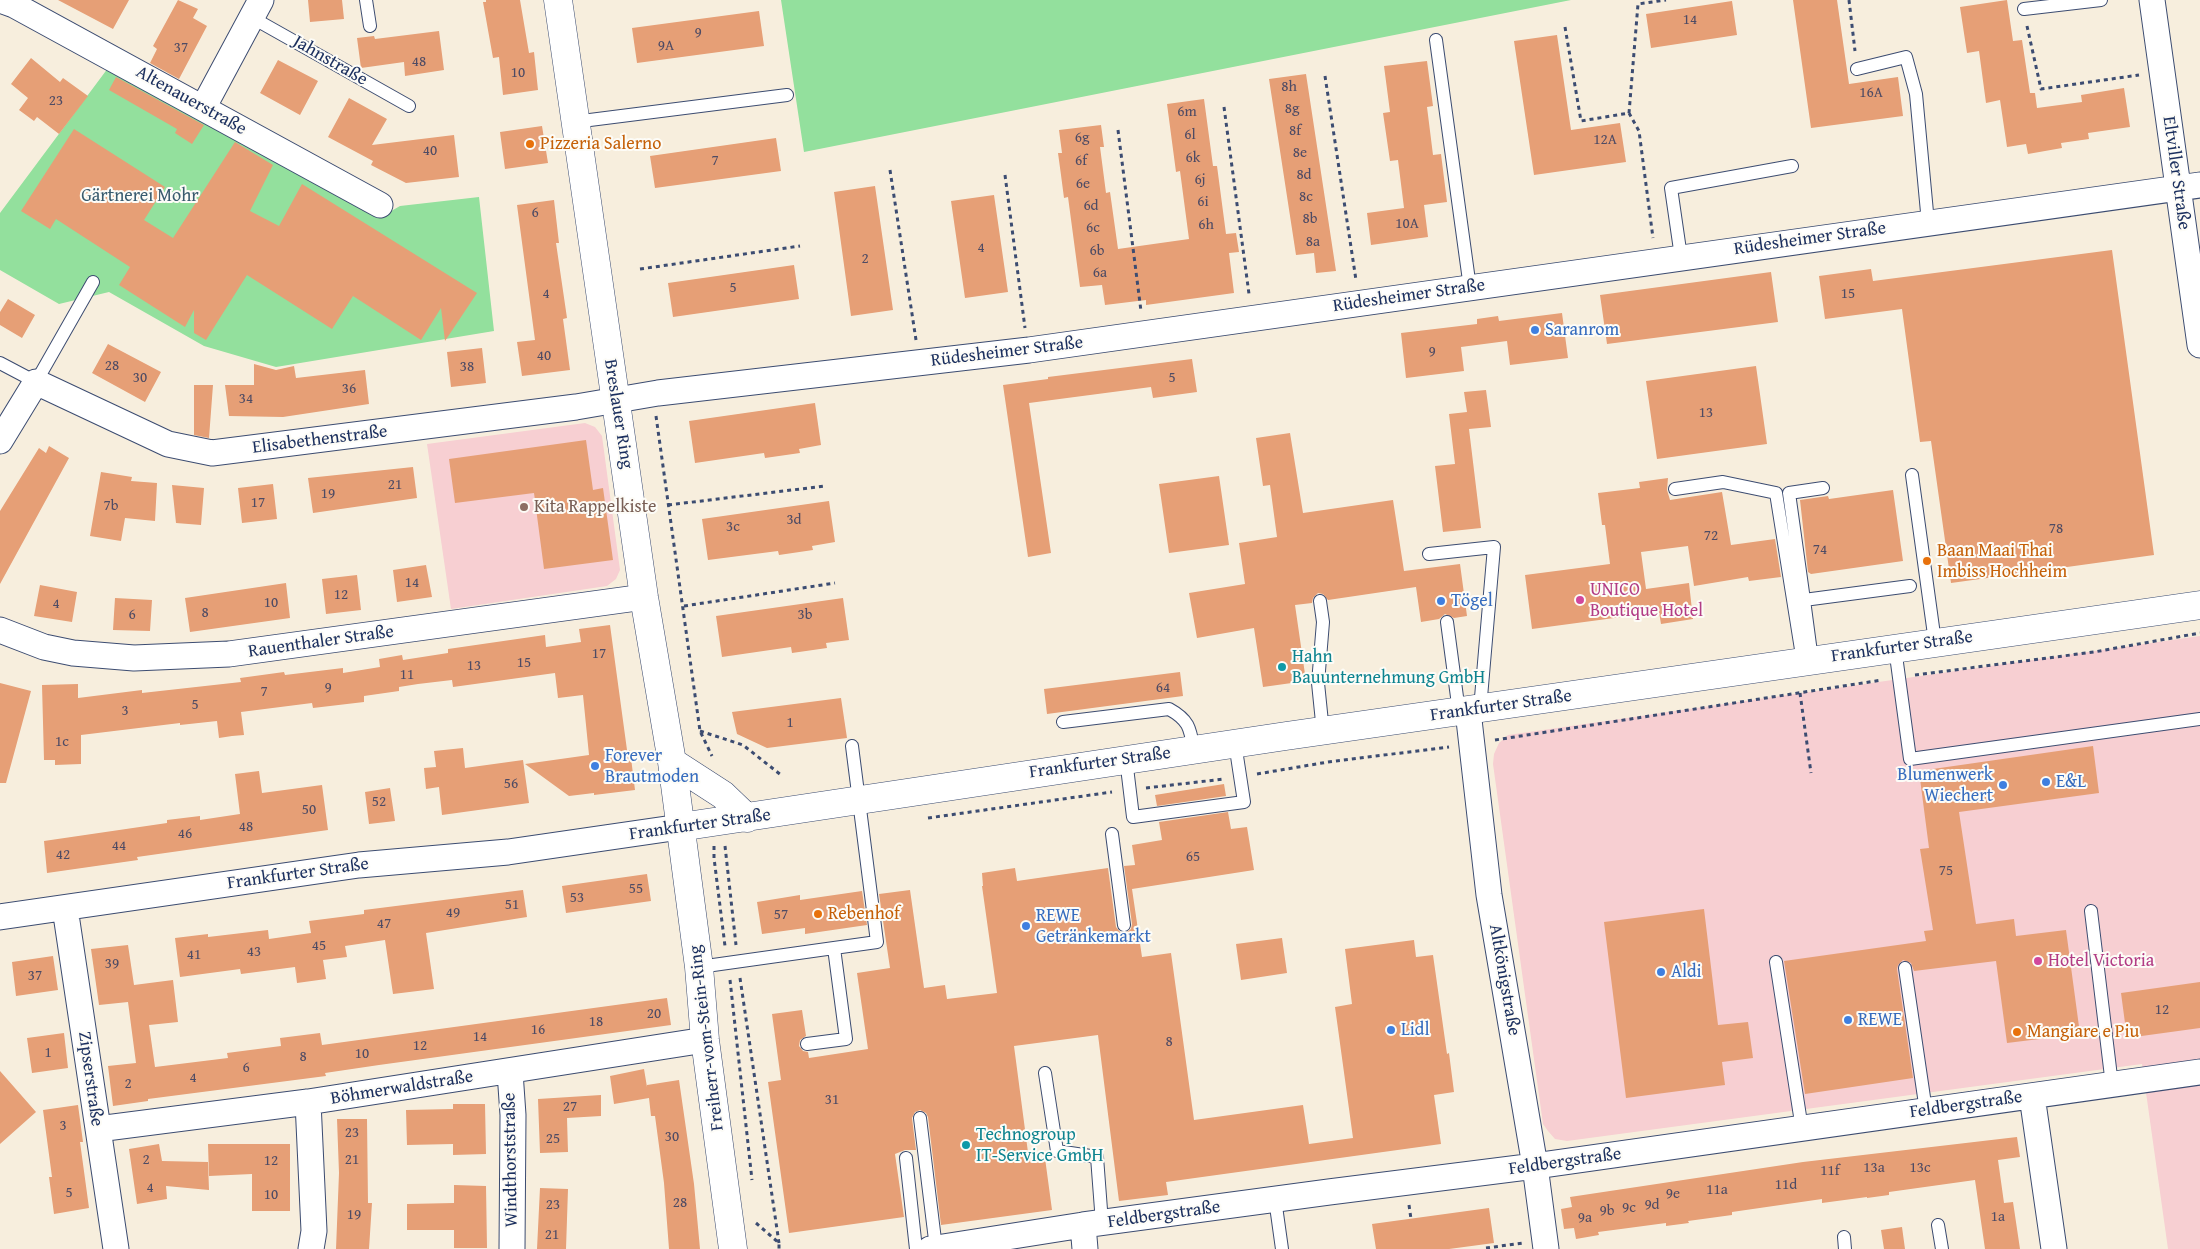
<!DOCTYPE html>
<html>
<head>
<meta charset="utf-8">
<style>
  body { margin:0 }
  canvas { display:block; background:#f7eedd }
</style>
</head>
<body>
<canvas width="2200" height="1249"></canvas>
<script>
const g = document.querySelector('canvas').getContext('2d');
g.lineJoin = 'round';
function fillPath(path, color) { g.fillStyle = color; g.fill(path, 'evenodd'); }
function stroke(path, color, width, dash) { g.strokeStyle = color; g.lineWidth = width; g.lineCap = dash ? 'butt' : 'round'; g.setLineDash(dash || []); g.stroke(path); }
function label(font, color, halo, rows, align = 'center') {
  g.font = font + ' "Gentium Book Plus",serif'; g.lineWidth = 4; g.setLineDash([]); g.textBaseline = 'middle'; g.strokeStyle = halo; g.fillStyle = color; for (const [text, x, y, turn = 0] of rows) {
    g.save(); g.translate(x, y); g.rotate((+turn || 0) * Math.PI / 180); g.textAlign = isNaN(turn) ? turn : align; if (halo) g.strokeText(text, 0, 0); g.fillText(text, 0, 0); g.restore();
  }
}
fillPath(new Path2D(`
  M585,423L595,427L602,436L620,570L616,579L607,586L451,609L427,444Z
  M2200,636V1249H2168L2142,1064L1567,1141L1555,1139L1548,1131L1543,1124L1493,764L1494,754L1499,743L1508,735Z`), '#f7cfd2');
fillPath(new Path2D(`
  M781,0H1571L804,152Z
  M111,64L379,218L400,206L479,197L494,331L276,367L204,346L109,292L59,304L0,270V213Z`), '#93e09d');
fillPath(new Path2D(`
  M58,0H129L113,29Z
  M178,0L198,9L193,18L207,26L179,79L150,63L157,49L153,46Z
  M308,0H342L344,19L310,22Z
  M486,0H520L529,53L534,52L538,90L503,95L499,57L493,58L483,2H486Z
  M1793,0H1837L1849,84L1898,77L1903,116L1811,128Z
  M2007,0L2013,41L2022,40L2030,93H2035L2037,108L2082,102L2081,95L2124,88L2130,127L2088,133L2089,139L2061,143L2062,148L2028,154L2026,144L2007,147L2000,100L1986,103L1979,51L1967,53L1960,7Z
  M1732,1L1737,35L1651,48L1646,14Z
  M759,11L764,46L637,63L632,28Z
  M439,31L444,70L405,76L404,62L361,68L357,38L374,36L375,39Z
  M1557,35L1571,130L1620,123L1626,162L1534,175L1514,41Z
  M31,58L60,82L63,78L88,96L59,134L37,117L34,121L19,110L28,98L11,84Z
  M278,60L318,81L300,115L260,93Z
  M1427,61L1433,106L1427,107L1433,155L1441,154L1447,202L1424,205L1428,237L1371,245L1367,213L1404,208L1398,160L1390,161L1383,113L1390,112L1384,66Z
  M1306,74L1336,271L1316,273L1314,253L1296,255L1269,79Z
  M116,77L204,125L192,144L175,133L177,129L109,90Z
  M349,98L387,119L372,145L454,135L459,177L406,183L371,165L373,161L328,137Z
  M1204,99L1213,166H1217L1226,234L1236,233L1239,252L1229,253L1234,293L1146,305V300L1105,305L1102,285L1080,287L1068,197L1064,198L1061,175L1058,153H1062L1059,130L1101,125L1104,147H1100L1106,193L1110,192L1118,249L1189,239L1180,171L1176,172L1167,104Z
  M542,126L548,163L505,169L500,132Z
  M74,129L165,187L144,220L173,238L235,142L273,165L250,211L279,226L302,184L477,293L445,341L441,308L421,340L353,296L332,329L247,275L206,340L194,333V310L185,327L119,285L130,267L56,219L50,229L21,211Z
  M776,138L781,171L655,188L650,156Z
  M875,186L893,310L851,316L834,192Z
  M994,195L1008,292L965,298L951,201Z
  M554,200L559,243H556L567,318L563,319L570,370L522,376L517,342L535,340L517,205Z
  M2112,250L2154,555L1951,583L1931,441L1920,442L1902,309L1825,319L1819,276L1871,269L1873,281Z
  M794,265L799,299L673,317L668,283Z
  M1771,272L1778,322L1607,344L1600,295Z
  M8,299L35,315L22,338L0,325V312Z
  M1562,313L1568,358L1510,365L1507,341L1461,347L1464,371L1406,378L1401,333L1477,324V319L1498,316L1499,321Z
  M108,344L161,372L145,402L92,373Z
  M482,348L486,383L451,387L447,352Z
  M1192,359L1197,392L1153,398L1151,387L1029,403L1051,553L1028,557L1003,385L1048,379V377Z
  M254,364L276,370L294,366L296,378L365,370L369,404L283,417L229,416L225,385H254Z
  M1756,366L1767,444L1657,459L1646,381Z
  M194,385H213L209,438L194,435Z
  M1486,390L1491,427L1469,429L1481,528L1443,532L1435,466L1455,464L1449,414L1467,412L1464,392Z
  M815,403L821,445L799,449L800,453L765,458L764,453L695,463L689,421Z
  M1290,433L1303,513L1393,500L1404,571L1460,564L1467,616L1454,618L1445,614L1439,619L1421,622L1416,587L1328,600L1323,594L1318,593L1313,598L1312,603L1295,605L1306,681L1263,687L1254,628L1197,638L1189,593L1245,584L1239,543L1277,537L1270,485L1263,486L1256,438Z
  M586,440L593,490L603,488L613,560L544,569L534,493L455,503L449,459Z
  M49,446L69,458L0,584V511L39,448L46,453Z
  M413,467L417,498L313,513L308,478Z
  M101,472L132,477L131,481L157,483L155,521L125,518L121,541L90,536Z
  M1219,476L1229,545L1169,553L1159,484Z
  M1668,478L1667,490L1670,500L1722,492L1731,545L1775,539L1781,577L1749,581L1748,577L1694,586L1688,546L1641,552L1646,589L1689,583L1693,619L1661,624L1659,612L1532,629L1525,575L1610,564L1605,525H1602L1598,493L1640,488L1639,482Z
  M273,484L277,519L242,523L238,488Z
  M172,485L204,488L201,525L176,523Z
  M1893,490L1903,561L1811,574L1808,572L1800,500L1828,496L1829,499Z
  M829,501L835,542L812,546L813,550L779,555L778,551L708,560L702,519Z
  M426,565L432,597L397,602L393,570Z
  M357,575L361,610L326,614L322,579Z
  M286,583L290,618L190,632L185,598Z
  M40,585L77,592L72,622L34,616Z
  M115,598L152,600L150,631L113,630Z
  M843,598L849,640L826,643L827,648L792,653L791,647L722,657L716,616Z
  M610,625L627,750H630L635,790L594,795V793L569,796L525,764L589,755L583,695L558,698L555,673L453,687L452,680L418,684L399,687V691L364,696V702L313,708L312,703L241,712L244,735L232,736L219,738L217,721L180,725V723L81,735V764L55,765V760H44L42,685L78,684V698L142,690V693L241,682L240,678L284,672L285,675L343,668V673L380,667L379,659L402,655L403,660L448,653V649L545,635L546,647L581,642L579,629Z
  M1180,672L1183,696L1047,714L1044,689Z
  M0,683L31,691L6,783H0Z
  M841,698L847,738L767,748L737,734L732,712Z
  M2093,746L2099,793L1959,812L1976,924L2014,919L2016,936L2066,930L2080,1034L2007,1043L1996,961L1914,971L1911,963L1903,960L1898,965L1897,969L1913,1078L1805,1094L1784,961L1926,941L1924,931L1933,930L1920,849L1929,848L1919,771Z
  M463,748L465,768L523,760L529,803L442,815L439,787L426,789L424,768L436,767L434,751Z
  M259,771L262,793L322,785L328,830L137,857L138,860L47,873L44,841L167,823V820L200,816V820L240,814L235,774Z
  M1224,784L1226,796L1157,806L1155,795Z
  M390,788L395,821L369,824L365,792Z
  M1228,812L1231,829L1247,827L1254,870L1132,889L1142,957L1171,953L1194,1120L1303,1105L1309,1144L1353,1138L1335,1007L1352,1004L1345,949L1414,940L1416,957L1433,955L1447,1054L1449,1053L1454,1092L1434,1095L1441,1144L1166,1182L1168,1195L1119,1201L1098,1035L1014,1046L1029,1160L1045,1158L1052,1210L941,1225L928,1117L926,1113L920,1110L915,1112L912,1118L916,1150H905L895,1154L904,1217L789,1233L768,1082L781,1080L772,1014L802,1010L806,1036L800,1040L799,1046L803,1051L808,1052L809,1058L868,1049L857,973L890,968L879,894L910,890L924,988L945,985L947,999L997,993L982,886H983L982,873L1015,868L1017,881L1108,868L1116,927L1120,932L1126,933L1131,929L1132,924L1124,866L1135,865L1132,845L1162,840L1159,822Z
  M647,874L651,901L566,913L562,886Z
  M523,890L527,917L426,933L434,989L393,994L385,940L345,946L347,957L323,960L326,979L297,983L295,967L241,974L240,969L180,977L175,938L208,934V937L268,930L269,939L311,933L309,921L364,914V910Z
  M862,891L867,925L805,934V928L762,934L757,902L800,895V900Z
  M1704,909L1718,1025L1748,1022L1753,1058L1722,1062L1725,1085L1626,1098L1604,922Z
  M1282,938L1287,973L1241,980L1236,944Z
  M128,945L134,985L173,980L178,1022L149,1025L155,1067L228,1058L227,1053L281,1046L280,1038L320,1033L322,1045L667,998L671,1025L379,1065L325,1073L326,1076L148,1099V1101L113,1106L108,1066L136,1063L128,1002L99,1005L91,949Z
  M53,956L58,990L16,996L12,962Z
  M2200,982V1028L2127,1038L2121,993Z
  M64,1033L68,1068L32,1073L27,1038Z
  M644,1069L647,1087V1085L679,1080L694,1184L700,1249H669L664,1183L655,1116H651L649,1098L614,1104L610,1076Z
  M0,1071L36,1112L0,1144Z
  M601,1095V1116L567,1118L568,1152L540,1153L538,1099Z
  M453,1104H485L486,1154L453,1155V1144L407,1145L406,1110L453,1109Z
  M78,1105L83,1142H80L89,1208L54,1214L49,1177H52L43,1110Z
  M337,1119H367L368,1203H372L369,1249H336L339,1173Z
  M2017,1137L2020,1157L1998,1160L2004,1203L2013,1202L2020,1249H1985L1975,1180L1889,1192V1195L1867,1198V1197L1822,1203V1199L1732,1212V1215L1688,1221L1689,1223L1666,1226V1223L1621,1229L1598,1232L1599,1235L1576,1239L1574,1228L1564,1229L1561,1209L1572,1207L1570,1197L1803,1162Z
  M159,1144L162,1161L208,1162L209,1190L166,1186L167,1199L137,1204L129,1149Z
  M208,1144H290V1211H252V1174L209,1176Z
  M454,1185L486,1186L487,1248H454V1230H407V1204L454,1203Z
  M540,1188L568,1189L566,1249H537Z
  M1489,1208L1494,1243L1449,1249H1376L1372,1224Z
  M1902,1227L1905,1249H1884L1881,1230Z`), '#e69f76');
const lane = new Path2D(`
  M366,0L370,26
  M2024,9L2101,0
  M251,17L409,106
  M1436,40L1470,288
  M1857,69L1906,57L1916,94L1928,223
  M574,122L787,95
  M1681,257L1671,188L1792,166
  M0,363L36,382L93,282
  M1912,475L1935,642
  M1675,489L1723,482L1776,493L1803,662
  M1429,554L1494,547L1480,709
  M1804,600L1789,493L1823,488
  M1320,601L1323,622L1318,683L1323,732
  M1447,622L1459,712
  M1895,648L1910,759L2200,719
  M1812,660L1804,600L1910,586
  M1063,722L1169,709C1189,720 1190,728 1194,750
  M1126,759L1133,817L1244,802L1235,743
  M1112,834L1124,925
  M2091,911L2112,1085
  M1776,962L1802,1129
  M699,967L834,948
  M1905,968L1926,1111
  M807,1044L846,1039L834,948L877,942L852,746
  M1045,1073L1057,1151L1097,1157L1102,1223
  M920,1118L936,1248
  M906,1158L916,1249
  M1275,1199L1282,1249
  M1938,1225L1942,1249
  M1844,1237L1845,1249`);
const street = new Path2D(`
  M0,0L14,5L380,205
  M2152,0L2200,345
  M203,108L261,0
  M0,441L36,382L168,444L212,453L576,407L658,393L1029,350L2200,185
  M0,630L44,647L73,653L134,658L229,654L644,597
  M1468,711L1489,895L1535,1166L1546,1249
  M65,908L116,1249
  M0,917L359,865L508,852L680,827
  M510,1072L513,1115L512,1249
  M2032,1096L2054,1249
  M308,1102L314,1231L311,1249
  M98,1129L308,1102L705,1040
  M1083,1225L1085,1249
  M930,1249L1083,1225L1329,1192L1535,1166L2200,1072`);
const secondary = new Path2D(`
  M558,0L644,597L672,762L699,967L705,1040L733,1249
  M672,762L723,795L747,818
  M680,827L1286,736L2200,605`);
stroke(lane, '#3c4c71', 14);
stroke(street, '#3c4c71', 27);
stroke(secondary, '#3c4c71', 29);
stroke(new Path2D(`
  M1849,0L1855,51
  M2027,26L2041,89L2139,75
  M1565,27L1581,121L1629,113L1639,131L1653,238
  M1325,76L1356,280
  M1224,107L1249,294
  M1629,113L1638,4L1666,0
  M1118,130L1141,311
  M890,170L916,340
  M1005,175L1025,328
  M640,269L800,246
  M656,416L700,731L712,756
  M668,505L825,486
  M684,606L835,583
  M1915,675L2094,652L2200,633
  M1800,693L1811,773
  M700,731L743,745L781,775
  M1495,740L1882,680
  M1257,774L1328,762L1449,747
  M1146,788L1224,779
  M928,818L1112,792
  M714,846V858L725,946
  M725,846L736,945
  M740,978L779,1243
  M730,980L752,1180
  M1409,1205L1411,1219
  M756,1223L779,1243V1249
  M1486,1248L1523,1243`), '#3c4c71', 3, [4, 4]);
stroke(lane, '#fff', 12);
stroke(street, '#fff', 25);
stroke(secondary, '#fff', 28);
for (const [x, y, r, color] of [
  [530,144,5,"#e8710a"],
  [1535,330,5,"#3f7fe0"],
  [524,507,5,"#8d6e63"],
  [1927,561,5,"#e8710a"],
  [1580,600,5,"#d1479c"],
  [1441,601,5,"#3f7fe0"],
  [1282,667,5,"#0f9aa8"],
  [595,766,5,"#3f7fe0"],
  [2046,782,5,"#3f7fe0"],
  [2003,785,5,"#3f7fe0"],
  [818,914,5,"#e8710a"],
  [1026,926,5,"#3f7fe0"],
  [2038,961,5,"#d1479c"],
  [1661,972,5,"#3f7fe0"],
  [1848,1020,5,"#3f7fe0"],
  [1391,1030,5,"#3f7fe0"],
  [2017,1032,5,"#e8710a"],
  [966,1145,5,"#0f9aa8"]
]) { const dot = new Path2D(); dot.arc(x, y, r, 0, 2 * Math.PI); g.fillStyle = color; g.fill(dot); stroke(dot, '#fdfcf7', 2); }
label('15px', '#4e4b64', null, [
  ["14",1690,20],
  ["9",698,33],
  ["9A",666,46],
  ["37",181,48],
  ["48",419,62],
  ["10",518,73],
  ["8h",1289,87],
  ["16A",1871,93],
  ["23",56,101],
  ["8g",1292,109],
  ["6m",1187,112],
  ["8f",1295,131],
  ["6l",1190,135],
  ["6g",1082,138],
  ["12A",1605,140],
  ["40",430,151],
  ["8e",1300,153],
  ["6k",1193,158],
  ["7",715,161],
  ["6f",1081,161],
  ["8d",1304,175],
  ["6j",1200,180],
  ["6e",1083,184],
  ["8c",1306,197],
  ["6i",1203,202],
  ["6d",1091,206],
  ["6",535,213],
  ["8b",1310,219],
  ["10A",1407,224],
  ["6h",1206,225],
  ["6c",1093,228],
  ["8a",1313,242],
  ["4",981,248],
  ["6b",1097,251],
  ["2",865,259],
  ["6a",1100,273],
  ["5",733,288],
  ["4",546,294],
  ["15",1848,294],
  ["9",1432,352],
  ["40",544,356],
  ["28",112,366],
  ["38",467,367],
  ["30",140,378],
  ["5",1172,378],
  ["36",349,389],
  ["34",246,399],
  ["13",1706,413],
  ["21",395,485],
  ["19",328,494],
  ["17",258,503],
  ["7b",111,506],
  ["3d",794,520],
  ["3c",733,527],
  ["78",2056,529],
  ["72",1711,536],
  ["74",1820,550],
  ["14",412,583],
  ["12",341,595],
  ["10",271,603],
  ["4",56,604],
  ["8",205,613],
  ["6",132,615],
  ["3b",805,615],
  ["17",599,654],
  ["15",524,663],
  ["13",474,666],
  ["11",407,675],
  ["9",328,688],
  ["64",1163,688],
  ["7",264,692],
  ["5",195,705],
  ["3",125,711],
  ["1",790,723],
  ["1c",62,742],
  ["56",511,784],
  ["52",379,802],
  ["50",309,810],
  ["48",246,827],
  ["46",185,834],
  ["44",119,846],
  ["42",63,855],
  ["65",1193,857],
  ["75",1946,871],
  ["55",636,889],
  ["53",577,898],
  ["51",512,905],
  ["49",453,913],
  ["57",781,915],
  ["47",384,924],
  ["45",319,946],
  ["43",254,952],
  ["41",194,955],
  ["39",112,964],
  ["37",35,976],
  ["12",2162,1010],
  ["20",654,1014],
  ["18",596,1022],
  ["16",538,1030],
  ["14",480,1037],
  ["8",1169,1042],
  ["12",420,1046],
  ["1",48,1053],
  ["10",362,1054],
  ["8",303,1057],
  ["6",246,1068],
  ["4",193,1078],
  ["2",128,1084],
  ["31",832,1100],
  ["27",570,1107],
  ["3",63,1126],
  ["23",352,1133],
  ["30",672,1137],
  ["25",553,1139],
  ["2",146,1160],
  ["21",352,1160],
  ["12",271,1161],
  ["13a",1874,1168],
  ["13c",1920,1168],
  ["11f",1830,1171],
  ["11d",1786,1185],
  ["4",150,1188],
  ["11a",1717,1190],
  ["5",69,1193],
  ["9e",1673,1194],
  ["10",271,1195],
  ["28",680,1203],
  ["23",553,1205],
  ["9d",1652,1205],
  ["9c",1629,1208],
  ["9b",1607,1211],
  ["19",354,1215],
  ["1a",1998,1217],
  ["9a",1585,1218],
  ["21",552,1235]
]);
label('18px', '#1b2f5e', '#fdfcf7', [
  ["Jahnstraße",330,61,30],
  ["Altenauerstraße",191,101,29],
  ["Eltviller Straße",2176,173,82],
  ["Rüdesheimer Straße",1810,239,-8],
  ["Rüdesheimer Straße",1409,296,-8],
  ["Rüdesheimer Straße",1007,352,-7],
  ["Breslauer Ring",618,414,81],
  ["Elisabethenstraße",320,440,-7],
  ["Rauenthaler Straße",321,642,-8],
  ["Frankfurter Straße",1902,647,-8],
  ["Frankfurter Straße",1501,706,-8],
  ["Frankfurter Straße",1100,763,-8],
  ["Frankfurter Straße",700,825,-8],
  ["Frankfurter Straße",298,874,-8],
  ["Altkönigstraße",1504,980,80],
  ["Freiherr-vom-Stein-Ring",707,1038,-97],
  ["Zipserstraße",90,1079,82],
  ["Böhmerwaldstraße",402,1088,-9],
  ["Feldbergstraße",1966,1105,-8],
  ["Windthorststraße",511,1160,-91],
  ["Feldbergstraße",1565,1162,-8],
  ["Feldbergstraße",1164,1215,-8]
]);
label('18px', '#c56008', '#fdfcf7', [
  ["Pizzeria Salerno",540,144],
  ["Baan Maai Thai",1937,551],
  ["Imbiss Hochheim",1937,572],
  ["Rebenhof",828,914],
  ["Mangiare e Piu",2027,1032]
], 'left');
label('18px', '#395b6e', '#fdfcf7', [
  ["Gärtnerei Mohr",140,196]
]);
label('18px', '#366cbe', '#fdfcf7', [
  ["Saranrom",1545,330],
  ["Tögel",1451,601],
  ["Forever",605,756],
  ["Brautmoden",605,777],
  ["Blumenwerk",1993,775,"right"],
  ["Wiechert",1993,796,"right"],
  ["E&L",2056,782],
  ["REWE",1036,916],
  ["Getränkemarkt",1036,937],
  ["Aldi",1671,972],
  ["REWE",1858,1020],
  ["Lidl",1401,1030]
], 'left');
label('18px', '#785e54', '#fdfcf7', [
  ["Kita Rappelkiste",534,507]
], 'left');
label('18px', '#b23c85', '#fdfcf7', [
  ["UNICO",1590,590],
  ["Boutique Hotel",1590,611],
  ["Hotel Victoria",2048,961]
], 'left');
label('18px', '#0d838f', '#fdfcf7', [
  ["Hahn",1292,657],
  ["Bauunternehmung GmbH",1292,678],
  ["Technogroup",976,1135],
  ["IT-Service GmbH",976,1156]
], 'left');
</script>
</body>
</html>
